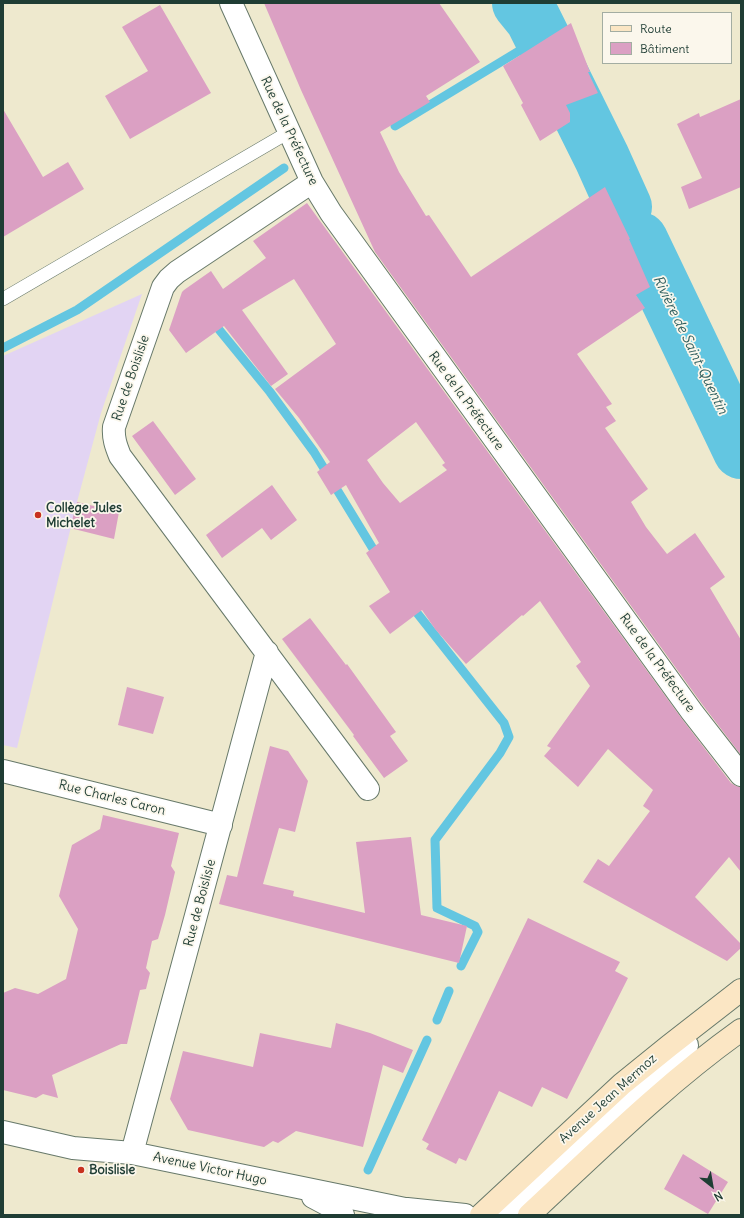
<!DOCTYPE html>
<html>
<head>
<meta charset="utf-8">
<style>
  body { margin:0 }
  #map { position:relative; width:744px; height:1218px; overflow:hidden; background:#eee9ce; font-family:Delius,sans-serif }
  canvas { display:block }
  .frame { position:absolute; inset:0; border:4px solid #1f3d34; pointer-events:none }
  .legend { position:absolute; left:602px; top:12px; width:130px; height:52px; box-sizing:border-box; background:#fbf7ec; border:1px solid #a3ada2; margin:0; padding:5px 7px; list-style:none; font-size:12px; color:#1f3d34 }
  .legend li { display:flex; align-items:center; gap:8px; height:20px }
  .legend b { width:20px; border:1px solid #a3ada2 }
  .north { position:absolute; left:692px; top:1166px; width:40px; height:40px; -webkit-text-stroke:3px #fbf7ec; paint-order:stroke; rotate:149deg; font-size:11px; font-weight:700; line-height:16px; text-align:center; color:#1f3d34 }
  .north::after { content:''; display:block; margin:auto; width:14px; height:18px; background:#1f3d34; clip-path:polygon(50% 0,100% 100%,50% 72%,0 100%) }
</style>
</head>
<body>
<div id="map">
<canvas width="744" height="1218"></canvas>
<div class="frame"></div>
<ul class="legend">
<li><b style="height:5px;background:#fbe6c4"></b>Route</li>
<li><b style="height:11px;background:#dba0c3"></b>Bâtiment</li>
</ul>
<div class="north">N</div>
</div>
<script>
const g = document.querySelector('canvas').getContext('2d');
g.lineJoin = 'round';
function fillPath(path, color) { g.fillStyle = color; g.fill(path, 'evenodd'); }
function stroke(path, color, width, dash) { g.strokeStyle = color; g.lineWidth = width; g.lineCap = dash ? 'butt' : 'round'; g.setLineDash(dash || []); g.stroke(path); }
function label(font, color, halo, rows, align = 'center') {
  g.font = font + ' Delius,sans-serif'; g.lineWidth = 3.5; g.setLineDash([]); g.textBaseline = 'middle'; g.strokeStyle = halo; g.fillStyle = color; for (const [text, x, y, turn = 0] of rows) {
    g.save(); g.translate(x, y); g.rotate((+turn || 0) * Math.PI / 180); g.textAlign = isNaN(turn) ? turn : align; if (halo) g.strokeText(text, 0, 0); g.fillText(text, 0, 0); g.restore();
  }
}
fillPath(new Path2D(`
  M142,294L101,413L77,502L17,748L3,745V356Z`), '#e2d4f3');
stroke(new Path2D(`
  M395,126L542,37
  M212,321L270,392L314,452L378,557
  M3,348L77,310L284,168
  M410,604L504,723L509,737L500,753L435,840L437,908L475,926L478,932L461,966
  M437,1020L449,991
  M368,1170L427,1040`), '#63c6e1', 9);
stroke(new Path2D(`
  M520,3L533,19L602,158L624,207
  M640,240L741,451`), '#63c6e1', 56);
fillPath(new Path2D(`
  M264,3H439L480,62L426,96L430,102L380,132L399,172L426,216L429,215L471,277L605,187L630,239H629L650,287L636,295L645,308L577,354L612,404L606,407L616,421L605,428L648,489L631,502L646,527L667,554L695,533L725,577L710,588L741,640V755L702,704L375,252L301,90Z
  M160,5L211,93L130,139L105,96L148,71L122,27Z
  M571,23L590,72H588L598,93L566,105L570,113V122L540,141L521,105L523,103L503,66Z
  M741,99V187L689,209L681,187L702,178L677,124L699,113L700,117Z
  M3,109L43,177L68,162L84,189L3,237Z
  M307,203L682,719L731,783L736,786L741,787V872L729,857L695,897L741,944V948L727,961L583,882L598,859L609,866L650,811L643,806L653,790L608,749L578,787L544,756L551,748L547,746L590,686L576,666L581,662L540,601L523,616L522,615L466,664L435,629L422,610L390,634L369,606L390,592L366,553L379,543L346,485L331,495L317,472L330,462L299,418L275,389L336,344L294,279L242,310L288,374L271,386L224,326L186,353L169,330L182,292L184,290L211,271L223,289L266,258L253,241ZM416,422L445,463L442,465L447,470L400,503L383,483L367,460Z
  M153,421L196,479L175,495L132,436Z
  M272,485L297,520L271,540L262,528L222,558L206,535Z
  M77,502L119,512L114,539L70,528Z
  M310,618L346,665L347,664L396,732L390,736L408,761L384,778L353,736L354,735L282,639Z
  M127,687L164,697L153,734L118,725Z
  M270,746L288,751L308,781L295,832L279,828L263,884L294,891L293,896L365,913L356,842L411,837L421,915L467,926L459,963L219,904L227,875L237,877Z
  M103,815L179,833L171,866L175,872L165,915L158,939L152,941L146,968L150,973L146,989L140,990L127,1044H121L52,1075L58,1098L43,1094L36,1098L3,1090V993L15,988L38,994L66,979L78,929L59,896L72,845L100,829Z
  M528,918L620,962L615,971L628,978L567,1099L542,1087L532,1107L499,1091L466,1161L459,1158L456,1164L426,1149L429,1144L422,1140Z
  M336,1023L370,1033L413,1050L403,1073L383,1065L363,1147L296,1131L278,1143L273,1141L264,1147L188,1130L170,1099L183,1051L253,1067L260,1033L331,1048Z
  M683,1154L728,1182L708,1214L664,1189Z`), '#dba0c3');
const lane = new Path2D(`
  M3,299L289,132`);
const street = new Path2D(`
  M231,3L312,182L331,213L692,712L741,775
  M312,182L177,272L169,279L163,287L114,427C113,438 116,446 120,456L368,789
  M3,771L221,825
  M3,1132L73,1148L132,1153L405,1209L422,1215
  M132,1153L267,652
  M313,1197L330,1206L343,1215
  M407,1209L465,1215
  M501,1215L603,1119L687,1045`);
const secondary = new Path2D(`
  M481,1215L622,1084L669,1046L741,990
  M529,1215C598,1151 664,1085 741,1030`);
stroke(lane, '#67796a', 14);
stroke(street, '#67796a', 24);
stroke(secondary, '#67796a', 24);
stroke(lane, '#fff', 13);
stroke(street, '#fff', 22);
stroke(secondary, '#fbe6c4', 22);
for (const [x, y, r, color] of [
  [38,515,4,"#c8321e"],
  [81,1170,4,"#c8321e"]
]) { const dot = new Path2D(); dot.arc(x, y, r, 0, 2 * Math.PI); g.fillStyle = color; g.fill(dot); stroke(dot, '#fbf7ec', 1.5); }
label('13px', '#1f3d34', '#fbf7ec', [
  ["Rue de la Préfecture",289,131,65],
  ["Rue de Boislisle",131,378,-71],
  ["Rue de la Préfecture",466,401,54],
  ["Rue de la Préfecture",657,663,54],
  ["Rue Charles Caron",112,798,14],
  ["Rue de Boislisle",200,903,-75],
  ["Avenue Jean Mermoz",608,1099,-42],
  ["Avenue Victor Hugo",210,1169,12]
]);
label('bold 13px', '#1f3d34', '#fbf7ec', [
  ["Collège Jules",46,508],
  ["Michelet",46,523],
  ["Boislisle",89,1170]
], 'left');
label('italic 14px', '#305f5f', '#fbf7ec', [
  ["Rivière de Saint-Quentin",690,345,64]
]);
</script>
</body>
</html>
